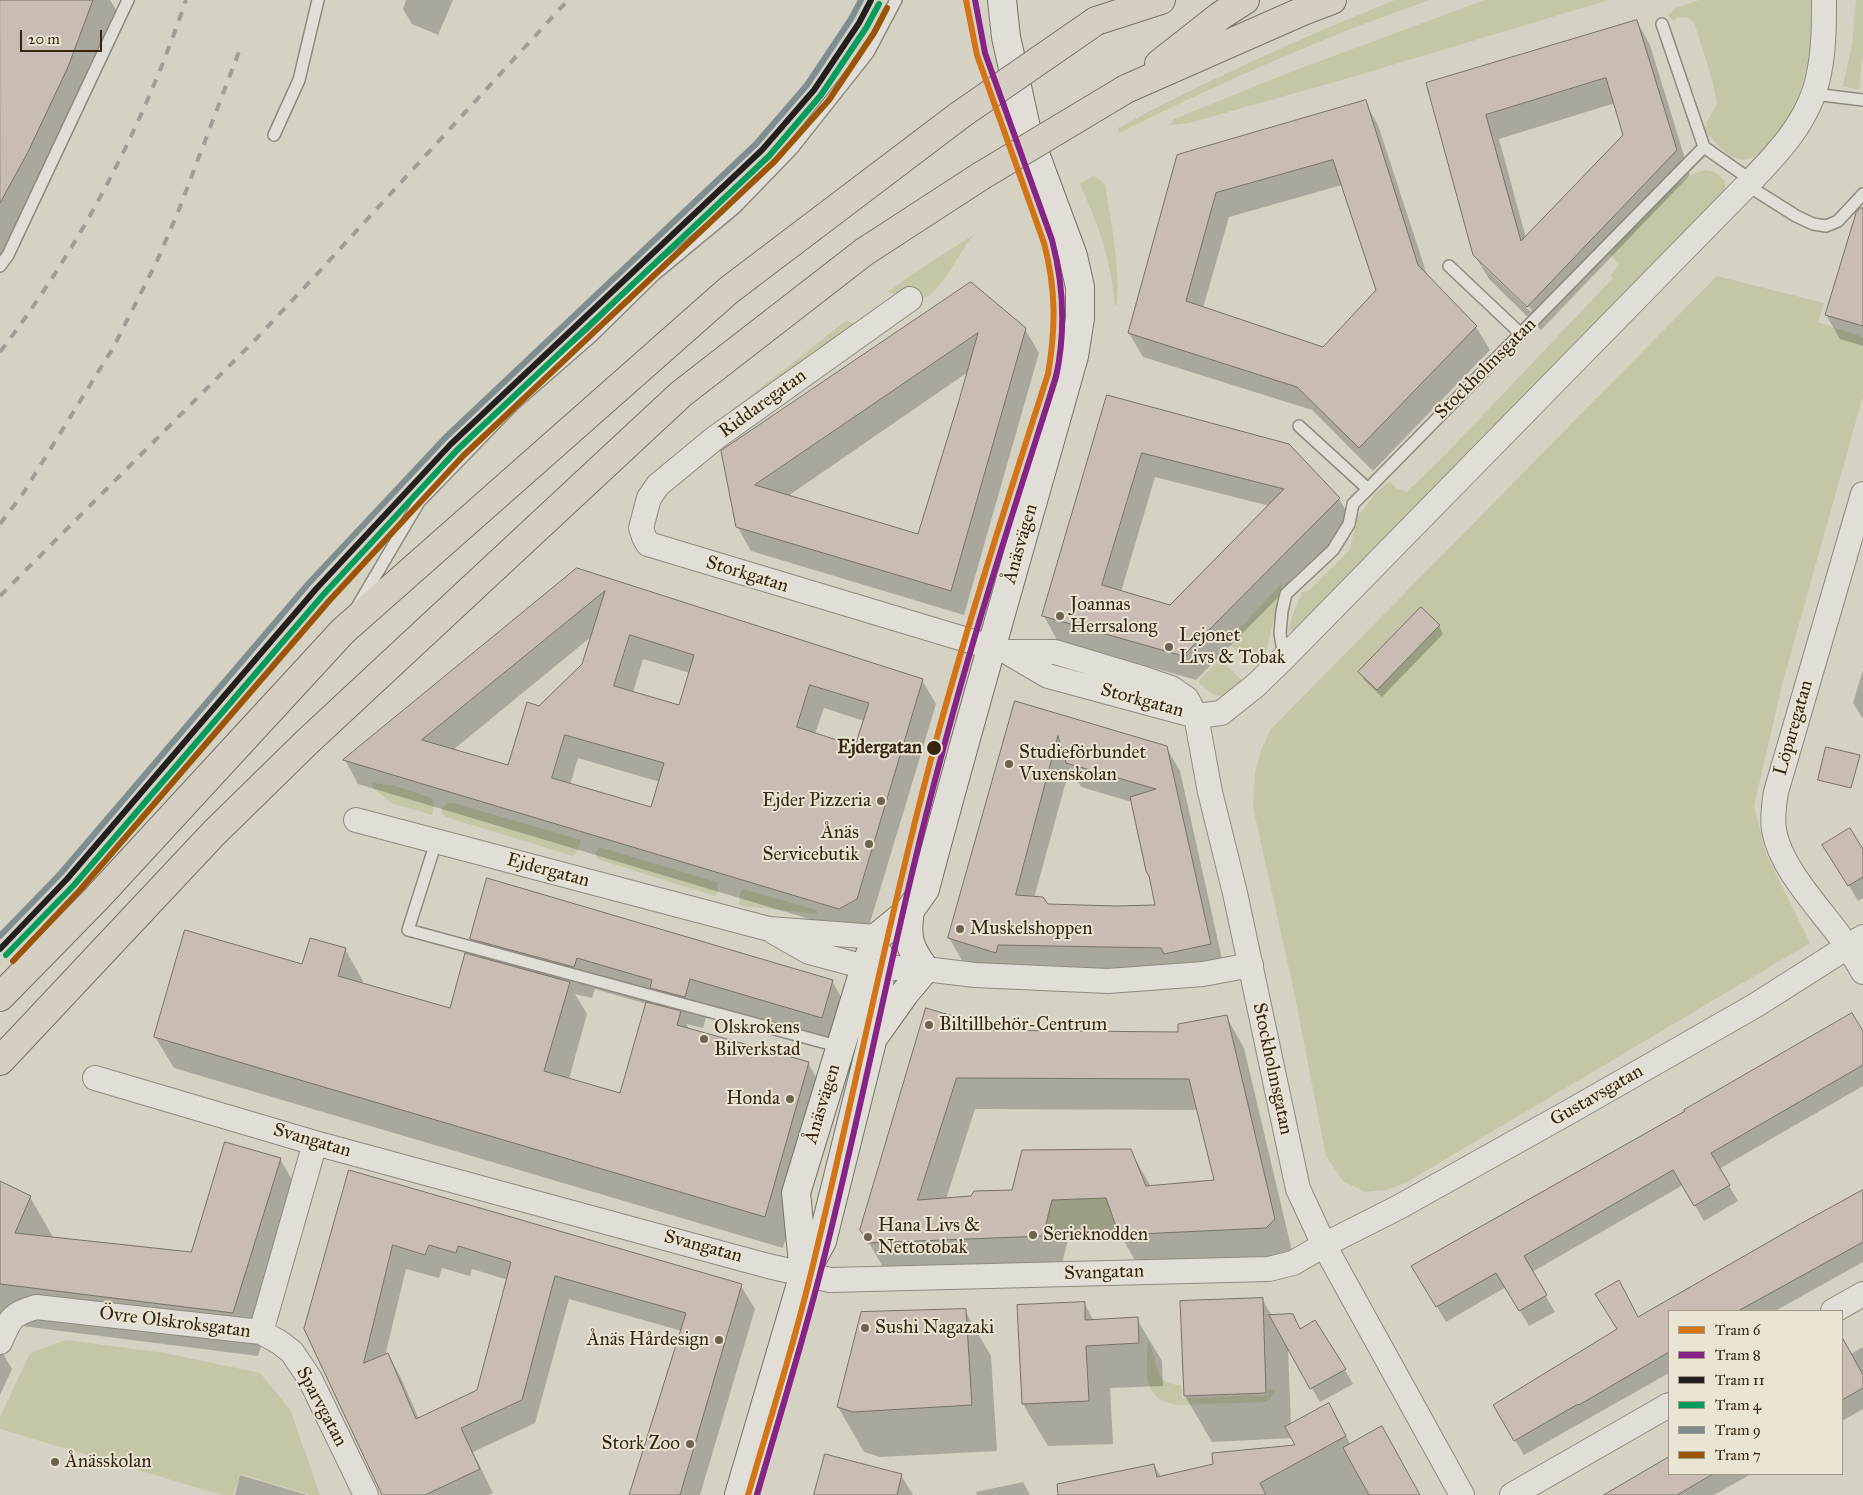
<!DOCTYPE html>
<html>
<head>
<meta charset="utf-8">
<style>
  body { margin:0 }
  #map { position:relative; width:1863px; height:1495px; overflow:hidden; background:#d5d2c4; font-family:"IM FELL Great Primer",serif }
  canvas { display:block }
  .legend { position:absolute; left:1668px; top:1310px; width:175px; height:165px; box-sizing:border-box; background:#e9e4d3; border:1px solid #a19885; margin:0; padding:6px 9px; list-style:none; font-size:15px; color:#362610 }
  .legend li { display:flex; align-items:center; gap:10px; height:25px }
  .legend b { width:25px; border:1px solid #a19885 }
  .scale { position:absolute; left:20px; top:30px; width:82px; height:22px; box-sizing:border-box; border:2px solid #362610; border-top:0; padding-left:6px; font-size:15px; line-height:18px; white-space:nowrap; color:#362610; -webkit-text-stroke:4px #e9e4d3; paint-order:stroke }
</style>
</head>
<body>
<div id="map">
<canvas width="1863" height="1495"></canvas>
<ul class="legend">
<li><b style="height:6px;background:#d37417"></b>Tram 6</li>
<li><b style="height:6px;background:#872387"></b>Tram 8</li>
<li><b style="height:6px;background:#231f20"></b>Tram 11</li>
<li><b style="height:6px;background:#039c5d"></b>Tram 4</li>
<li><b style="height:6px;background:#7e8d90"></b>Tram 9</li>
<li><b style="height:6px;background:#9c5506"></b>Tram 7</li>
</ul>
<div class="scale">20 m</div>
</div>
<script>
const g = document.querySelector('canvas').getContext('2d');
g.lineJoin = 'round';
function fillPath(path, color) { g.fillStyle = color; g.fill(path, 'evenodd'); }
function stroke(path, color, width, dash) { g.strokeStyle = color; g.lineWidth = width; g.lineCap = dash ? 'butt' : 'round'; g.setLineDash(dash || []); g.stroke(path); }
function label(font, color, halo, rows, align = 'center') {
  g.font = font + ' "IM FELL Great Primer",serif'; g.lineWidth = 4; g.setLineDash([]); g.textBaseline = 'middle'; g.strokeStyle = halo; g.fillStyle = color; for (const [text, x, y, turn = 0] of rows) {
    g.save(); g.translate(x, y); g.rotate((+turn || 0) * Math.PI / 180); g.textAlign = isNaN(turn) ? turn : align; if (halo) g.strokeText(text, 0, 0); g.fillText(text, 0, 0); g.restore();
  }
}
fillPath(new Path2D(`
  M1395,0H1430C1323,37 1219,83 1119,133L1118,128C1208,80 1300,38 1395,0Z
  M1485,0H1609L1352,77L1189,123L1170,125L1174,119L1293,71Z
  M1699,0H1811C1814,52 1805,102 1770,143C1762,153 1751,162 1738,159C1724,155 1713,139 1703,129L1717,104L1712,79L1694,22L1686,17L1677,18L1675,21H1673L1668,15L1676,8Z
  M1856,0H1863V51L1859,90L1843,86L1852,45Z
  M1707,170L1715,172L1725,181V193L1295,630L1288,631L1293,614L1302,592L1310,590L1349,551L1358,516L1376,493L1390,481L1396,488L1407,492L1447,453L1613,278L1610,276L1619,265L1610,254C1632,230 1675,174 1707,170Z
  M1094,176L1105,184C1111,224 1120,264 1117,305L1115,306C1111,259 1099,227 1080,184Z
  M975,234C957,253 942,294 919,301L901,293L895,294L888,292L923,267Z
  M1717,276L1824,303L1818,322L1863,337V396L1783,681L1754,806L1766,854L1810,943L1407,1182L1387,1190L1365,1192L1343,1181L1326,1156L1293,987L1253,807L1255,772L1262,748L1271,729Z
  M847,320L853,324L852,328L646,484L645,482L651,474Z
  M1282,583L1265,657L1259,665H1252L1227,642Z
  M1219,659L1243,681C1222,698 1219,702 1198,682Z
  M372,783L393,785L432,798L434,804L432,815L391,803L373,788Z
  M448,803H454L581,840L577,851L573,856L446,817L442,814L441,810Z
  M599,847L717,882L718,892L715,896L597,859L596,852Z
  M743,889L817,910L818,914L742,906L739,904L740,893Z
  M1106,1198L1119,1235L1043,1236L1052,1200Z
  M66,1340L165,1353L260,1373L290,1409L320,1495H311L240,1474L233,1495H222L0,1429V1417L30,1353Z
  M1148,1341C1160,1359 1150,1385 1181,1385L1182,1398L1268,1395V1389L1275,1390L1270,1399L1265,1402L1179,1405C1141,1400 1146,1372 1148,1341Z`), '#c4c6a6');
fillPath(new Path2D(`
  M0,0H110L118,13L0,268Z
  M406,0H453L438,35L412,24L403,9Z
  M1637,21L1650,45L1690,175L1541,330L1489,279L1474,254L1428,84ZM1615,103L1624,136L1526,238L1499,139ZM1482,262L1532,310L1531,312L1482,265Z
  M1365,102L1378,125L1427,275L1476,327L1490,350L1373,471L1312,410L1143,357L1129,333L1178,156ZM1342,185L1377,291L1323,349L1203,308L1229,217Z
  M1863,238V346L1840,339L1826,315Z
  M971,283L1025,329L1039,353L964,615L751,551L737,526L723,451ZM968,372L919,535L788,496Z
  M1108,397L1339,499L1353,522L1196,680L1057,640L1044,616ZM1155,477L1270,506L1170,607L1121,592Z
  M578,570L922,680L936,704L870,923L853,932L358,784L345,760ZM592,636L584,664L539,707L509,766L453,750ZM643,659L690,673L680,706L633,693ZM824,708L864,721L856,748L815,734ZM578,758L660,782L652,808L570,785Z
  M1421,609L1439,626L1443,634L1382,697L1364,680L1360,672Z
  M1863,670V719L1853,703Z
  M1016,703L1166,747L1180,771L1224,968L1179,977L1011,968L963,962L949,938ZM1070,767L1081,787L1132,802L1157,906L1117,907L1048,905L1034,898Z
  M1863,852V898L1858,901L1838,866Z
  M471,939L832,981L850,1012L840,1049L708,1010L703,1028L686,1024L690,1030L808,1063L826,1095L783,1248L174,1068L155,1037L303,966L345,949L363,981L362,985L450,1010L483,959ZM595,989L647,1004L621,1095L569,1079L587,1014L575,994L592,998Z
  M1226,1016L1244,1048L1292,1251L1285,1259L1138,1266L1118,1230L1070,1231L1061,1268L887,1274L861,1229L972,1023L977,1031L1180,1033ZM975,1109L1198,1110L1216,1181L1151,1187L1130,1150L1013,1191L946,1199Z
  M1863,1033V1086L1719,1169L1738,1201L1704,1221L1683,1185L1532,1272L1555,1312L1529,1326L1506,1287L1446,1322L1413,1266Z
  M280,1159L305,1202L258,1356L14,1325L2,1352L12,1369L0,1395V1183L30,1197L54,1239L192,1254Z
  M350,1171L741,1286L755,1309L700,1495H630L682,1331L569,1299L535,1423L473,1452L493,1493L489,1495H383L306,1329ZM442,1268L470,1276L472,1269L508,1280L478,1391L419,1419L401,1378L388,1354L385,1356L406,1269L439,1278Z
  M1863,1191V1262L1775,1311H1669V1373L1524,1455L1494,1406L1638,1318Z
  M1262,1299L1272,1316L1300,1330L1345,1370L1353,1384L1320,1402L1288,1348L1291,1425L1328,1404L1351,1445L1420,1495H1075L1154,1465L1161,1477L1297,1446L1293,1438L1212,1442L1185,1396L1182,1302Z
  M1084,1303L1094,1321L1137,1319L1162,1361L1163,1386L1110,1388L1113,1444L1048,1446L1023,1404Z
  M965,1311L991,1356L997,1451L880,1457L864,1452L838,1407Z
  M1863,1347V1409L1842,1421V1359Z
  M1669,1458V1474H1751L1714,1495H1607Z
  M240,1475L307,1495H235Z
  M901,1475L913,1495H816Z
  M1023,1482L1030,1495H977L976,1492Z`), '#0003');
const building = new Path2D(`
  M0,0H93L68,67L27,154L0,203Z
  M1637,20L1677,150L1527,307L1473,255L1426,83ZM1606,78L1623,135L1521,241L1486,115Z
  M1366,100L1418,265L1477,326L1359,448L1297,387L1128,333L1177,155ZM1333,160L1376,290L1323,347L1186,301L1216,193Z
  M1860,208H1863V326L1825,315L1856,213Z
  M971,282L1026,328L951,591L736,527L721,451ZM978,333L958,404L918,534L755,485Z
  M1107,395L1289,444L1340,498L1183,656L1042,616ZM1142,453L1284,489L1170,605L1102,585Z
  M577,568L923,679L857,899L839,909L343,760ZM605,591L582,664L539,706L527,702L508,765L422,740ZM630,635L694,655L679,705L614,686ZM810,685L869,703L855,746L797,727ZM565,735L664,763L651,807L552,778Z
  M1421,607L1440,625L1377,690L1358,672Z
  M1015,701L1167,746L1211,944L1164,954L1161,948L998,945L996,953L948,938ZM1058,736L1066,763L1156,789L1130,797L1146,871L1149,876L1155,905L1117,906L1048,904L1043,897L1016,895Z
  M1826,747L1860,755L1851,788L1818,780Z
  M1850,828L1863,849V877L1848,886L1822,845Z
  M487,878L833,980L822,1018L690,979L685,997L650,988L652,980L577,958L574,967L470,939Z
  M185,930L302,964L310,938L346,948L338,976L450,1008L465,953L570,982L544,1071L620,1093L646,1002L681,1011L677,1025L809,1062L765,1217L154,1037Z
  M926,1008L973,1022L971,1030L1178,1032V1024L1227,1015L1275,1219L1266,1228L1119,1235L1106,1198L1052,1200L1043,1236L868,1243L860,1230ZM957,1078L1189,1079L1214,1180L1146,1186L1131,1149L1022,1150L1012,1190L974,1191L971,1196L918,1200Z
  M1852,1013L1863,1031V1065L1711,1153L1730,1185L1694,1206L1673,1170L1524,1256L1547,1295L1519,1311L1496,1273L1436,1307L1411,1266L1685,1111L1684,1110Z
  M225,1142L281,1158L233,1313L0,1284V1181L31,1196L15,1233L191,1252Z
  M349,1170L742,1284L680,1495H629L686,1313L555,1276L522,1400L461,1428L480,1469L425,1495H382L304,1329ZM393,1245L425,1255L429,1245L456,1253L458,1246L511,1262L477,1390L416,1419L388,1353L364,1363Z
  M1863,1190V1242L1738,1311H1669V1352L1579,1405L1578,1404L1514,1441L1493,1405L1617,1329L1595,1294L1619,1280L1638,1317L1800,1224Z
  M1263,1298L1266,1393L1184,1396L1180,1301Z
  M1085,1302V1320L1138,1317L1139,1343L1086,1346L1089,1401L1022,1404L1017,1305Z
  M966,1309L972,1405L853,1412L837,1407L861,1312Z
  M1293,1314L1300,1329L1315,1320L1346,1369L1310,1389L1269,1315Z
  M1842,1337L1863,1375V1388L1842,1400Z
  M1329,1403L1346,1436L1260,1483L1266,1495H1058L1057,1484L1154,1464L1157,1477L1213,1464L1212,1453L1295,1445L1285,1427Z
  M1382,1426L1420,1495H1369L1343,1448Z
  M825,1454L902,1474L897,1495H814Z
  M1669,1457V1474H1713L1677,1495H1604Z`);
fillPath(building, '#c8bcb3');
stroke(building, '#777268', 1);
const lane = new Path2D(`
  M1662,24L1704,147
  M1814,94L1863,100
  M274,135L299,80L318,0
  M1747,185L1796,216L1813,224L1826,226L1838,221L1863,194
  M0,266L8,255L128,0
  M1449,266L1521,334
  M1299,426L1368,489
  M357,607L419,502L514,404L593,335L654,275L736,207L792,149L868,53L896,0
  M1284,658L1280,633L1282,611L1286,594L1333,550L1349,524L1353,504L1368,489L1704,147L1751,180
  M436,842L408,930L841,1047`);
const street = new Path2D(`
  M910,299L715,438L658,485L649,498L641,528L644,537L648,544L1007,652L1048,676L1196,716L1221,713L1255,686L1284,658L1747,185C1778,153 1811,119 1819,73C1824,49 1824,24 1824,0
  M1863,494L1776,792C1774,804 1772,817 1774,830C1781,871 1824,912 1847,946C1853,954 1858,963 1863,972
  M1008,652H1055L1145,679L1171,688L1187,699L1196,716L1210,792L1235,893L1298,1189L1324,1245L1462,1495
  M356,820L769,929L877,937
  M774,932L809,952L865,967L925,969L975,975L1108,981L1203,974L1251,965
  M95,1078L315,1143L768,1266L830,1280L1269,1269L1293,1263L1324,1245L1399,1207L1569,1112L1756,1005L1863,937
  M1833,1311L1863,1294
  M261,1332L315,1143
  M0,1342C11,1318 10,1315 36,1307L261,1332L279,1342L292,1352L310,1379L366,1495
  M1512,1495L1669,1405`);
const secondary = new Path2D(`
  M873,1038L905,993L925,969C908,947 906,936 910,910
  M804,1274L796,1193L865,967L877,937L910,910L925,889C972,711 1024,534 1074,356L1080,318V287L1073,256L1027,132L1006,37L1002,0
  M739,1495L804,1274L822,1241L872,1041L881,968L879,955`);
const highway = new Path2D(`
  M1096,21L1161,0
  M1159,64L1220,16L1245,0
  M1126,89L1303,11L1332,0
  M0,997L96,899L343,631L729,290L960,115
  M0,1061L214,833L307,742L681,394L864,252L981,176`);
stroke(lane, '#8e8a7f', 14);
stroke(street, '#8e8a7f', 26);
stroke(secondary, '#777268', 30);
stroke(highway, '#777268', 30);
stroke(lane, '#e0ded7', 11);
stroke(street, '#e0ded7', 24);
stroke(secondary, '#e0ded7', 28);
stroke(highway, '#d4cfc2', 28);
stroke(new Path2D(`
  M0,352C81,246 143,127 186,0
  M0,524L22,495L113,348L157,261L178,212L240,49
  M0,596L256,339L317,274L568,0`), '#a19e96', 4, [9, 9]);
const highwayBridge = new Path2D(`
  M960,115L1096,21
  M981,176L1126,89`);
stroke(highwayBridge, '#777268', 30, []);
stroke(highwayBridge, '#d4cfc2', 28);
stroke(new Path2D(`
  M748,1495C772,1413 798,1331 817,1248C857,1081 890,913 934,748C968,622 1008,498 1048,374C1056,327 1056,289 1044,243L977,55L966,0`), '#d37417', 6);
stroke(new Path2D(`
  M757,1495C780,1415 805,1335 825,1254C867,1087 898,916 943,750C976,624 1017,500 1056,377C1066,330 1064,286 1052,240L985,53L975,0`), '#872387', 6);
stroke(new Path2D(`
  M0,949L67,879L316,589L451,444L762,150L814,90L859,23L871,0`), '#231f20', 6);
stroke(new Path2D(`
  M6,955L74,885L323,595L457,450L769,156L821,95L866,28L879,4`), '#039c5d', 6);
stroke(new Path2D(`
  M0,936L61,873L309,583L445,438L756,144L807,85L851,19L861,0`), '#7e8d90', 6);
stroke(new Path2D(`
  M13,961L80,890L329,601L463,456L775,161L829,100L874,33L887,8`), '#9c5506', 6);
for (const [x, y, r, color] of [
  [1060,616,5,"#6e624f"],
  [1169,647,5,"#6e624f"],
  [934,748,8,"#362610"],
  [1009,764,5,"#6e624f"],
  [881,801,5,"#6e624f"],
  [869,844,5,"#6e624f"],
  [960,929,5,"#6e624f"],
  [929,1025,5,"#6e624f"],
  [704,1039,5,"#6e624f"],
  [790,1099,5,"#6e624f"],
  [1033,1235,5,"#6e624f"],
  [868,1237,5,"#6e624f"],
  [865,1328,5,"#6e624f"],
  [719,1340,5,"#6e624f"],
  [690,1444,5,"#6e624f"],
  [55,1462,5,"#6e624f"]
]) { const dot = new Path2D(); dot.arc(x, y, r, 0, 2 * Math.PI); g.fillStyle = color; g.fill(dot); stroke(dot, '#e9e4d3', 2); }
label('19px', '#362610', '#e9e4d3', [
  ["Stockholmsgatan",1486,369,-45],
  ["Riddaregatan",763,404,-36],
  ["Ånäsvägen",1021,544,-74],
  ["Storkgatan",747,575,17],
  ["Storkgatan",1142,701,15],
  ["Löparegatan",1794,728,-74],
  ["Ejdergatan",548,871,15],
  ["Stockholmsgatan",1272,1069,78],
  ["Gustavsgatan",1597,1096,-30],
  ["Ånäsvägen",823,1104,-73],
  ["Svangatan",312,1141,16],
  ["Svangatan",703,1247,15],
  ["Svangatan",1104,1273,-2],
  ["Övre Olskroksgatan",175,1323,7],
  ["Sparvgatan",321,1407,62]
]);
label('19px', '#362610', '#e9e4d3', [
  ["Joannas",1070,605],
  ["Herrsalong",1070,627],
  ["Lejonet",1179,636],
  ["Livs & Tobak",1179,658],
  ["Studieförbundet",1019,753],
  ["Vuxenskolan",1019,775],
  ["Ejder Pizzeria",871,801,"right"],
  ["Ånäs",859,833,"right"],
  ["Servicebutik",859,855,"right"],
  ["Muskelshoppen",970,929],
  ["Biltillbehör-Centrum",939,1025],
  ["Olskrokens",714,1028],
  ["Bilverkstad",714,1050],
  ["Honda",780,1099,"right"],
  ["Hana Livs &",878,1226],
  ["Nettotobak",878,1248],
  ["Serieknodden",1043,1235],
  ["Sushi Nagazaki",875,1328],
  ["Ånäs Hårdesign",709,1340,"right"],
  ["Stork Zoo",680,1444,"right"],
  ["Ånässkolan",65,1462]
], 'left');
label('bold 19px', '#362610', '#e9e4d3', [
  ["Ejdergatan",922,748]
], 'right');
</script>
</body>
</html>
